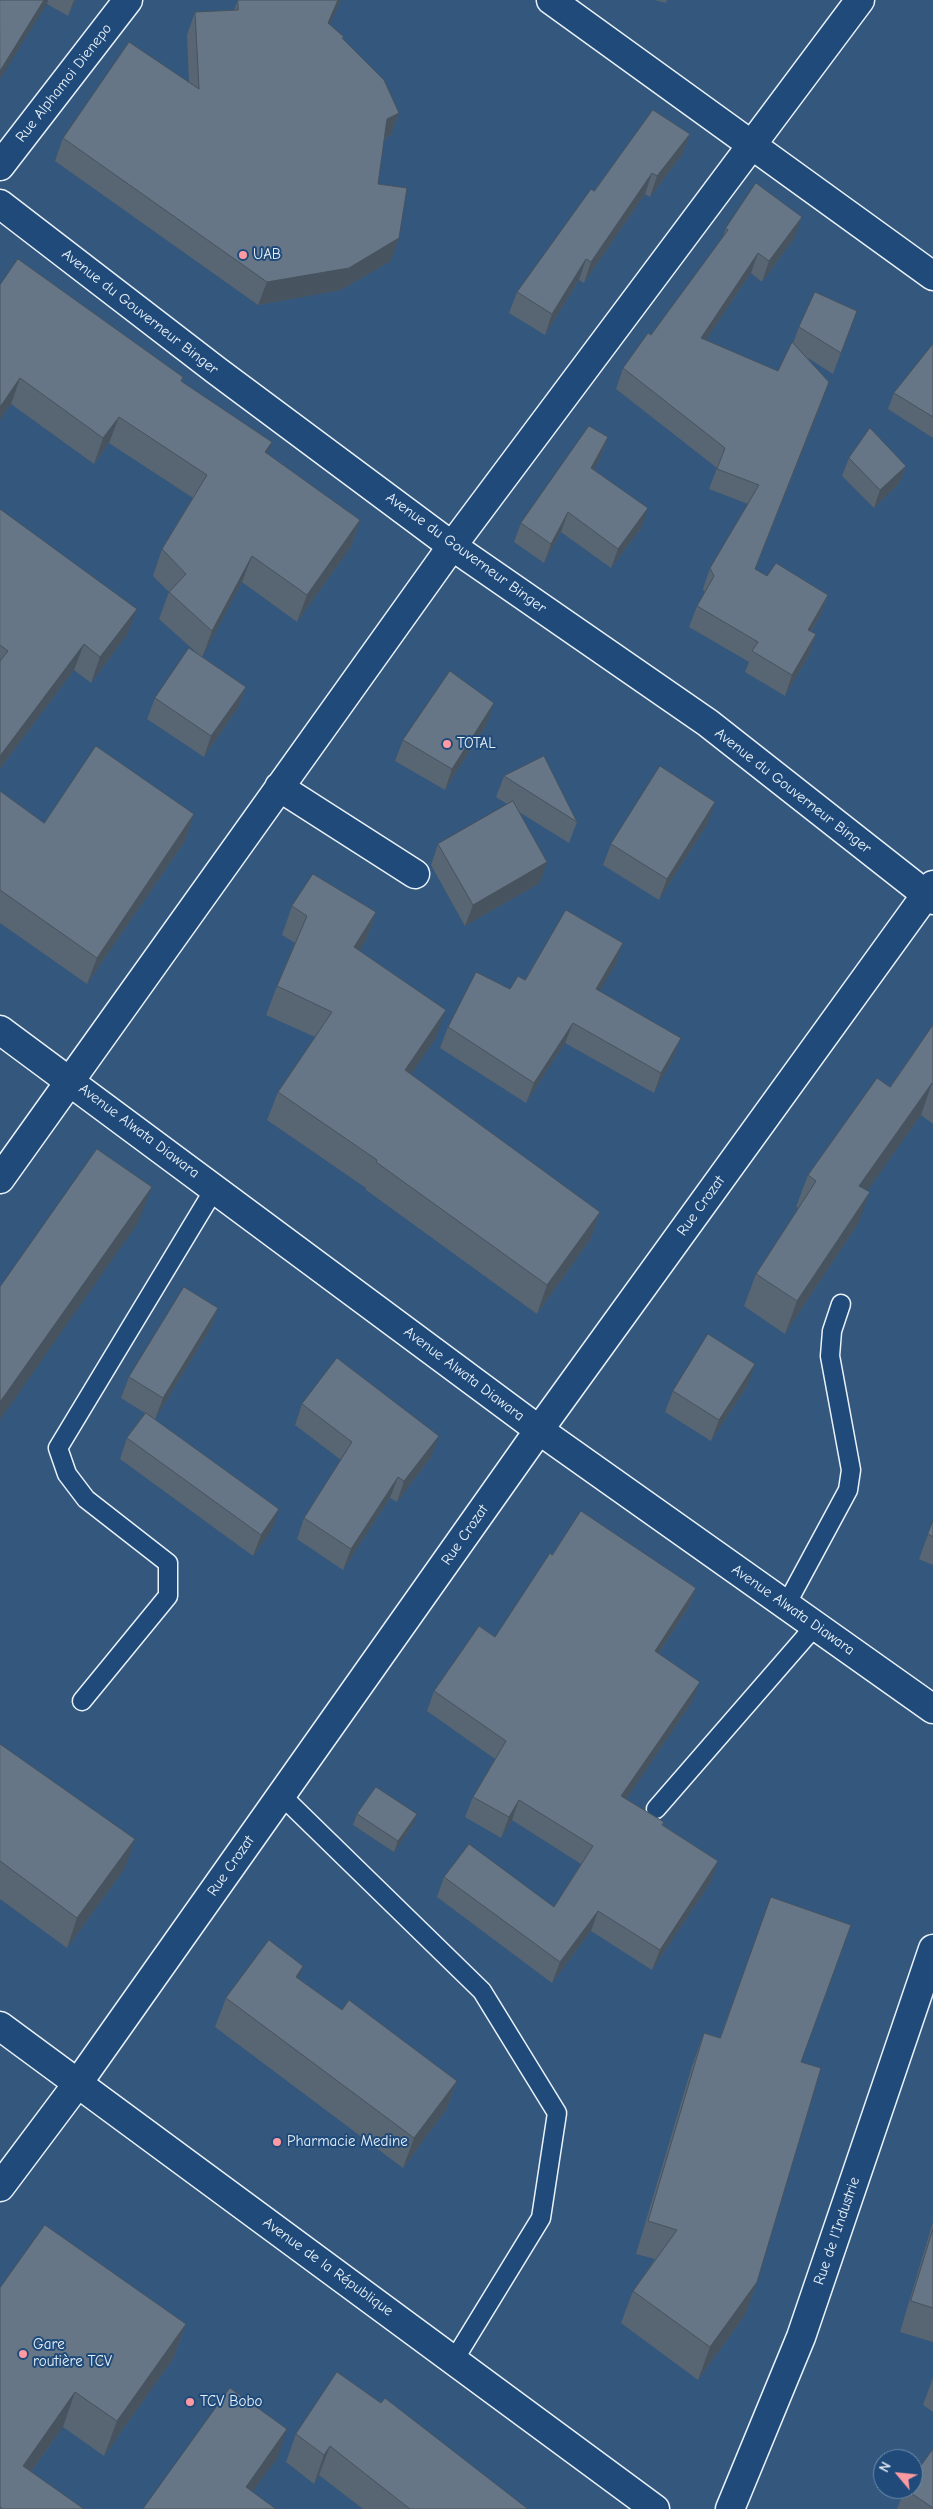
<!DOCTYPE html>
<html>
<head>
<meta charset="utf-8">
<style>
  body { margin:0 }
  #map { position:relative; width:933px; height:2509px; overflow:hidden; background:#34577e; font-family:"Comic Neue",sans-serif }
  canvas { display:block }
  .north { position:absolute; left:873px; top:2449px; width:50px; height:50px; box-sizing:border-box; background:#1f4a7a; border:1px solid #6f8dac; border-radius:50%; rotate:298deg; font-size:14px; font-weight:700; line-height:20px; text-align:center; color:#e8f1f8 }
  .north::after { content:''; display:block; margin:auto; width:18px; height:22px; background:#ff9aa2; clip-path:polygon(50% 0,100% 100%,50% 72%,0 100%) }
</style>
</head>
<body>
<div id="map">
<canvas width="933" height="2509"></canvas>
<div class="north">N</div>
</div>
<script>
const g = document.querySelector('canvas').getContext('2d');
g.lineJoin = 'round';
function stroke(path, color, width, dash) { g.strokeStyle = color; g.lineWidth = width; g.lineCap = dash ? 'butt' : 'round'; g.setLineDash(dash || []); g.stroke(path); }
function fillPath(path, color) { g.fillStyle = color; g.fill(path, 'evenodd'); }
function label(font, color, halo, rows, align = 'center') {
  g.font = font + ' "Comic Neue",sans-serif'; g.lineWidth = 4; g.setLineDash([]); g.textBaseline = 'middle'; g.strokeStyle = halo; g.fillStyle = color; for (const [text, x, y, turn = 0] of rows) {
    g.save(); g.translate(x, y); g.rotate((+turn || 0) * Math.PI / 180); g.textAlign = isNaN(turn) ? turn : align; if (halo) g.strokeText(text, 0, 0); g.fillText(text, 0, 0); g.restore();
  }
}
const service = new Path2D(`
  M786,1605L848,1490L851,1470L830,1356L832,1331L841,1304
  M82,1701L168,1596V1563L86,1499L67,1474L58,1448L215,1188
  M281,1795L482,1991L557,2113L541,2218L454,2360
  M656,1809L815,1626`);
const minor = new Path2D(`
  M551,0L933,276
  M0,166L128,0
  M279,787L415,874
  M0,1030L539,1430L933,1709
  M0,1179L452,546L860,0
  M0,2187L78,2083L539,1430L933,885
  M730,2509L801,2337L933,1949`);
const tertiary = new Path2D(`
  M0,204L217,371L452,546L708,723L933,900
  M0,2026L655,2509`);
stroke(service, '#e8f1f8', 21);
stroke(minor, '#e8f1f8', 31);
stroke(tertiary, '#e8f1f8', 31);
stroke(service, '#1f4a7a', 18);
stroke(minor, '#1f4a7a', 28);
stroke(tertiary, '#1f4a7a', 28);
fillPath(new Path2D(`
  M0,0H76L68,16L47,4Z
  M238,0H341L329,25L344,37L343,39L399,113L391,135L384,139L378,184L391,261L341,290L258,305L55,161L63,138L189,82L187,35L195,12L234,10Z
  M655,0H667L666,3Z
  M690,134L682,155L650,197L645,194L584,283L579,280L545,335L509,313L517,292L594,191Z
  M726,228L795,237L762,282L751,273L706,340L778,371L793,343L799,327L857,311L833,374L808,358L822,402L755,570L767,576L828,595L820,616L811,632L816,634L809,655L785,696L745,672L749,662L689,627L697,606L705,593L703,589L710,568L748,504L709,489L717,468L616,389L623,368L651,335L722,239Z
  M0,285L183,377L182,382L267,454L360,520L351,547L297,622L242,582L202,657L246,687L238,708L204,757L147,719L155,698L198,654L159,619L169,592L153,576L162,549L193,498L109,443L94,464L11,404L0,420Z
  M933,344V438L888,409L894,393Z
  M608,437L601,456L594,469L642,527L611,568L561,532L544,563L514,542L521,523Z
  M849,458L906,466L899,484L874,508L842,476Z
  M0,509L127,635L91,683L74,670L0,769Z
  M487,724L445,790L395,761L403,740Z
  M504,776L577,822L569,843L519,812L540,883L465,926L431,865L438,844L507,804L496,797Z
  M0,791L44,823L194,814L185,841L87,984L0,923Z
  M708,823L659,900L603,865L611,844Z
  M292,906L376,912L366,940L359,951L436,1038L411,1074L600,1212L590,1240L537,1314L366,1190V1188L267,1120L278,1092L315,1037L266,1015L277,986L295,943L282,935Z
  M616,964L599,991L681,1038L673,1058L654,1093L565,1043L526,1103L440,1048L448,1027L525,980Z
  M933,1025V1124L921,1115L867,1191L858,1224L785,1334L744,1306L756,1274L799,1208L796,1207L808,1175L890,1087Z
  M218,1308L210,1329L155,1419L272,1530L253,1556L120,1459L127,1438L145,1413L121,1398L129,1377Z
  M748,1385L711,1441L665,1412L673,1391Z
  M302,1404L431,1457L397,1502L390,1498L343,1570L297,1539L304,1518L341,1460L295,1425Z
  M933,1521V1565L919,1559Z
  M552,1555L696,1588L688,1608L659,1653L692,1702L626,1799L663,1825L718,1861L711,1882L652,1970L591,1931L552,1983L437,1897L444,1877L554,1907L581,1864L512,1820L501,1838L465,1817L473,1797L495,1759L427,1711L434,1691L495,1637Z
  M0,1744L125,1868L67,1948L0,1899Z
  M357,1814L413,1825L394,1852L353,1825Z
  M299,1979L342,2010L457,2081L446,2110L403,2168L215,2027L226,1998Z
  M704,2033L801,2062L757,2282L745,2315L698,2380L621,2323L633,2291L655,2259L636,2254L692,2066Z
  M933,2222V2342L900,2332Z
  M0,2288L186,2324L173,2359L104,2456L63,2427L31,2472L84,2509H0Z
  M933,2378V2412L923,2405Z
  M381,2403L528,2509H363L319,2475L314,2484L286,2462L296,2434Z
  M933,2449V2509H897L905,2489Z`), '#586573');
fillPath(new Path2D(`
  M44,0H48L47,4L0,79V71Z
  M74,0H76L68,16Z
  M338,0H341L320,46L328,23Z
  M399,113L391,135L378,141L387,119Z
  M690,134L682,155L650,197L657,176Z
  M652,173L645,194L584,283L591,262Z
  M802,217L795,237L762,282L769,261Z
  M399,238L391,261L341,290L258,305L267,282Z
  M758,253L751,273L694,358L701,338Z
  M586,259L579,280L545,335L552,314Z
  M857,311L850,332L833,374Z
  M20,378L11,404L0,420V407Z
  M829,382L822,402L747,590L755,569Z
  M119,417L109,443L94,464L103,438Z
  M608,437L601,456L585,487L591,468Z
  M272,442L262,468L265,452Z
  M906,466L899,484L874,508L880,490Z
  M648,508L642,527L611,568L618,549Z
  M568,512L561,532L544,563L551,544Z
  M360,520L351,547L297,622L307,595Z
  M252,556L242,582L202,658L212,631Z
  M828,595L820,616L800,650L808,630Z
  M137,609L127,635L91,683L100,657Z
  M816,634L809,655L785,696L792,675Z
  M84,644L74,670L0,769V756Z
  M246,687L238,708L204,757L211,736Z
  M494,703L487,724L445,790L452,769Z
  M715,802L708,823L659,900L667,879Z
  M194,814L185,841L87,984L97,958Z
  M547,862L540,883L465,926L473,905Z
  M376,912L366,940L344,976L354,947Z
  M623,943L616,964L588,1010L596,989Z
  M446,1010L436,1038L395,1098L405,1070Z
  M573,1023L565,1043L526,1103L534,1083Z
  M681,1038L673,1058L654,1093L661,1073Z
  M932,1083L921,1115L848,1218L859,1186Z
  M152,1187L138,1223L0,1420V1402Z
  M870,1192L858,1224L785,1334L797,1301Z
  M600,1212L590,1240L537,1314L547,1285Z
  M218,1308L210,1329L155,1419L163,1398Z
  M755,1364L748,1385L711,1441L719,1420Z
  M439,1436L431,1457L397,1502L404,1481Z
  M398,1477L390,1498L343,1570L351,1549Z
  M279,1509L272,1530L253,1556L261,1535Z
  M696,1588L688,1608L647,1671L655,1651Z
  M700,1682L692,1702L614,1817L621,1796Z
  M519,1800L512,1820L501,1838L509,1817Z
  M417,1814L413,1825L394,1852L398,1841Z
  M135,1839L125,1868L67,1948L77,1918Z
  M718,1861L711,1882L652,1970L660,1950Z
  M598,1911L591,1931L552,1983L560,1962Z
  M303,1966L293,1995L296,1977Z
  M457,2081L446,2110L403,2168L414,2138Z
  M757,2282L745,2315L698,2380L710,2347Z
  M186,2324L173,2359L104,2456L117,2421Z
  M75,2392L63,2427L10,2501L23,2466Z
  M287,2429L277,2459L240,2509L246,2487Z
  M330,2446L319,2475L314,2484L324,2455Z`), '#47535e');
const building = new Path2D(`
  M0,0H44L0,71Z
  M238,0H338L328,23L344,37L342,38L384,80L399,113L387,119L378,184L407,188L399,238L349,268L267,282L63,138L129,42L199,89L195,12L238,10Z
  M653,110L690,134L657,176L652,173L591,262L586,259L552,314L517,292L591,189L594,191Z
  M756,183L802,217L769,261L758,253L701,338L778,371L792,342L829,382L755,569L767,576L776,563L828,595L808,630L816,634L792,675L752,651L758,642L697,606L714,576L710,568L759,485L717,469L725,448L623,368L648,333L651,335L728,230L726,228Z
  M18,259L183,377L181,381L272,442L265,452L360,520L307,595L252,556L212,631L169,592L186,574L162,549L207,475L119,417L103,438L20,378L0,407V285Z
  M815,292L857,311L841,353L799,327Z
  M933,344V417L894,393Z
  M589,426L608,437L591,468L648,508L618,549L568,512L551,544L521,523Z
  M870,428L906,466L880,490L849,458Z
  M0,509L137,609L100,657L84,644L0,756V661L8,651L0,645Z
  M189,648L246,687L211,736L155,698Z
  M450,671L494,703L452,769L403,740Z
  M96,746L194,814L97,958L0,890V791L44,823Z
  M544,756L577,822L504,776Z
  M660,766L715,802L667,879L611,844Z
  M513,801L547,862L473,905L438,844Z
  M313,874L376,912L354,947L446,1010L405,1070L600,1212L547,1285L376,1162L377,1160L278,1092L332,1012L277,986L307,916L292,906Z
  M566,910L623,943L596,989L681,1038L661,1073L573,1023L534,1083L448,1027L476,972L510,989L518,976L525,980Z
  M933,1025V1084L932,1083L859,1186L870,1192L797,1301L756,1274L816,1181L808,1175L877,1078L890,1087Z
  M97,1149L152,1187L0,1402V1287Z
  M184,1287L218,1308L163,1398L129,1377Z
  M708,1334L755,1364L719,1420L673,1391Z
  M337,1358L439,1436L404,1481L398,1477L351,1549L304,1518L352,1442L302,1404Z
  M146,1413L279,1509L261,1535L127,1438Z
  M581,1511L696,1588L655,1651L700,1682L621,1796L664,1822L662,1825L718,1861L660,1950L598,1911L560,1962L444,1877L469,1844L554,1907L593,1846L519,1800L509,1817L473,1797L506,1741L434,1691L479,1626L495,1637L550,1553L552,1555Z
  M933,1521V1537L928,1534Z
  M0,1744L135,1839L77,1918L0,1861Z
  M376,1787L417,1814L398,1841L357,1814Z
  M771,1897L851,1925L801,2062L821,2068L757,2282L710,2347L633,2291L677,2230L648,2221L704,2033L720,2038Z
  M269,1940L303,1966L296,1977L342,2010L349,2000L457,2081L414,2138L226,1998Z
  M45,2225L186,2324L117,2421L75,2392L23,2466L84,2509H3L0,2507V2288Z
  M933,2229V2308L911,2301Z
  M337,2372L381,2403L385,2398L528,2509H410L330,2446L324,2455L296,2434Z
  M230,2388L287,2429L246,2487L276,2509H143Z
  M933,2449V2508L905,2489H913V2477Z`);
fillPath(building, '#667686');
stroke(building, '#47535e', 1);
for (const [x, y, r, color] of [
  [243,255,5,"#ff9aa2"],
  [447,744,5,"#ff9aa2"],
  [277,2142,5,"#ff9aa2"],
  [23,2354,5,"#ff9aa2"],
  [190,2402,5,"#ff9aa2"]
]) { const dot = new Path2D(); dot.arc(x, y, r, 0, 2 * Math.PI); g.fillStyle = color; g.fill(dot); stroke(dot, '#1f4a7a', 2); }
label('15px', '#e8f1f8', '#1f4a7a', [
  ["Rue Alphamoi Dienepo",64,83,-52],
  ["Avenue du Gouverneur Binger",140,312,38],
  ["Avenue du Gouverneur Binger",466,553,36],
  ["Avenue du Gouverneur Binger",793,791,38],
  ["Avenue Alwata Diawara",139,1131,37],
  ["Rue Crozat",701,1206,-54],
  ["Avenue Alwata Diawara",464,1374,37],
  ["Rue Crozat",465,1535,-55],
  ["Avenue Alwata Diawara",793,1610,35],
  ["Rue Crozat",231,1866,-55],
  ["Rue de l'Industrie",837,2231,-71],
  ["Avenue de la République",328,2267,36]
]);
label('15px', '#e8f1f8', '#1f4a7a', [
  ["UAB",253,255],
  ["TOTAL",457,744],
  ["Pharmacie Medine",287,2142],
  ["Gare",33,2345],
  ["routière TCV",33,2362],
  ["TCV Bobo",200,2402]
], 'left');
</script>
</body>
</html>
